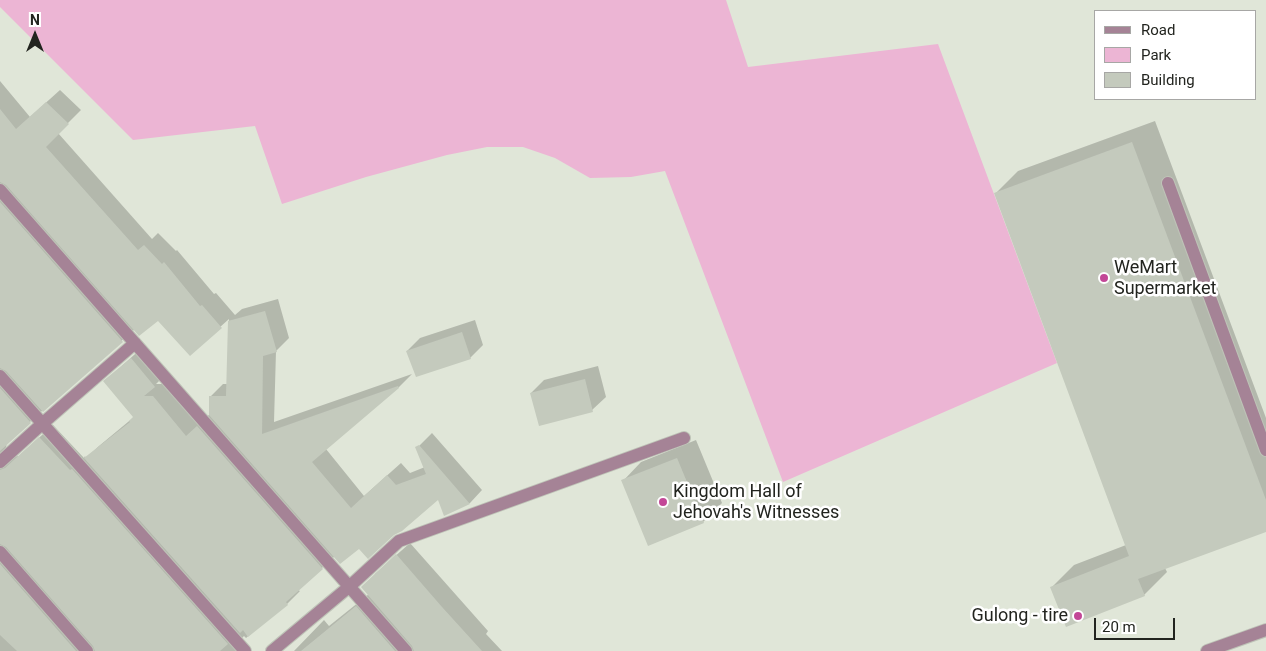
<!DOCTYPE html>
<html>
<head>
<meta charset="utf-8">
<style>
  body { margin:0 }
  #map { position:relative; width:1266px; height:651px; overflow:hidden; background:#e0e6d8; font-family:Roboto,sans-serif }
  canvas { display:block }
  .legend { position:absolute; left:1094px; top:10px; width:162px; height:90px; box-sizing:border-box; background:#fff; border:1px solid #a7a7a5; margin:0; padding:6px 9px; list-style:none; font-size:15px; color:#22241f }
  .legend li { display:flex; align-items:center; gap:10px; height:25px }
  .legend b { width:25px; border:1px solid #a7a7a5 }
  .north { position:absolute; left:10px; top:10px; width:50px; height:50px; -webkit-text-stroke:4px #fff; paint-order:stroke; rotate:0deg; font-size:14px; font-weight:700; line-height:20px; text-align:center; color:#22241f }
  .north::after { content:''; display:block; margin:auto; width:18px; height:22px; background:#22241f; clip-path:polygon(50% 0,100% 100%,50% 72%,0 100%) }
  .scale { position:absolute; left:1094px; top:618px; width:81px; height:22px; box-sizing:border-box; border:2px solid #22241f; border-top:0; padding-left:6px; font-size:15px; line-height:18px; white-space:nowrap; color:#22241f; -webkit-text-stroke:4px #fff; paint-order:stroke }
</style>
</head>
<body>
<div id="map">
<canvas width="1266" height="651"></canvas>
<ul class="legend">
<li><b style="height:6px;background:#a58396"></b>Road</li>
<li><b style="height:14px;background:#ecb5d4"></b>Park</li>
<li><b style="height:14px;background:#c4cabd"></b>Building</li>
</ul>
<div class="north">N</div>
<div class="scale">20 m</div>
</div>
<script>
const g = document.querySelector('canvas').getContext('2d');
g.lineJoin = 'round';
function fillPath(path, color) { g.fillStyle = color; g.fill(path, 'evenodd'); }
function stroke(path, color, width, dash) { g.strokeStyle = color; g.lineWidth = width; g.lineCap = dash ? 'butt' : 'round'; g.setLineDash(dash || []); g.stroke(path); }
function label(font, color, halo, rows, align = 'center') {
  g.font = font + ' Roboto,sans-serif'; g.lineWidth = 5; g.setLineDash([]); g.textBaseline = 'middle'; g.strokeStyle = halo; g.fillStyle = color; for (const [text, x, y, turn = 0] of rows) {
    g.save(); g.translate(x, y); g.rotate((+turn || 0) * Math.PI / 180); g.textAlign = isNaN(turn) ? turn : align; if (halo) g.strokeText(text, 0, 0); g.fillText(text, 0, 0); g.restore();
  }
}
fillPath(new Path2D(`
  M0,0H726L748,67L938,44L1057,363L783,482L665,171L631,177L590,178L555,158L523,147H487L447,155L366,177L282,204L255,126L133,140L0,7Z`), '#ecb5d4');
fillPath(new Path2D(`
  M0,81L30,117L60,90L81,110L58,133L152,239L158,233L176,251L177,250L214,294L216,293L235,315L242,309L278,299L289,338L276,351L274,422L412,374L399,387L326,449L364,496L401,463L410,473L425,467L417,448L432,433L482,490L470,503L444,514L438,498L359,547L335,556L298,590L300,591L287,604L246,638L244,636L237,643L244,651H0ZM158,319L190,354L229,319L228,384H223L210,397V414L199,424L166,384H156L167,373L144,346L105,381L134,417L99,446L86,458L85,456L84,458L53,425L19,456L11,457L5,451L7,443L43,410L135,329Z
  M1155,121L1266,418V530L1165,568L1167,572L1144,595L1051,588L1074,565L1126,545L995,194L1018,171Z
  M475,320L483,345L470,358L407,351L420,338Z
  M598,366L606,397L592,410L531,393L544,380Z
  M696,440L722,503L703,522L623,481L641,462Z
  M410,543L488,631L486,634L502,651H294L324,620L329,626L369,594L375,574Z`), '#0003');
fillPath(new Path2D(`
  M46,102L69,124L46,147L138,250L144,245L162,264L164,262L200,306L202,305L222,328L190,356L158,321L139,336L6,185L0,182V109L16,129Z
  M1132,142L1266,500V532L1138,579L1145,596L1066,627L1050,587L1129,556L994,193Z
  M0,202L123,342L43,412L6,371L0,368Z
  M265,311L277,352L263,356L262,434L398,386L399,388L312,462L351,508L387,475L396,485L426,474L415,447L419,445L470,504L444,516L438,500L402,531L394,535L368,559L359,549L340,564L209,415V396H226L228,321Z
  M462,332L471,359L416,377L406,351Z
  M131,358L155,387L144,396H153L186,436L197,426L323,569L286,602L288,605L248,637L243,630L240,633L84,458L130,422L129,421L133,417L103,381Z
  M585,379L593,412L539,426L530,393Z
  M0,388L31,423L0,451Z
  M39,437L70,470L72,469L228,644L220,651H95L93,646L6,547L0,544V470L5,468Z
  M677,458L704,523L648,546L621,480Z
  M396,554L442,607L482,651H414L412,646L361,587Z
  M0,564L76,651H17L0,635Z
  M356,606L395,651H301Z`), '#c4cabd');
const minor = new Path2D(`
  M1168,183L1266,450
  M0,190L406,651
  M0,376L245,651
  M0,462L43,423L135,343
  M0,552L87,651
  M272,651L350,586L399,541L684,438
  M1207,651L1266,630`);
stroke(minor, '#bec3b7', 14);
stroke(minor, '#a58396', 12);
for (const [x, y, r, color] of [
  [1104,278,5,"#c34797"],
  [663,502,5,"#c34797"],
  [1078,616,5,"#c34797"]
]) { const dot = new Path2D(); dot.arc(x, y, r, 0, 2 * Math.PI); g.fillStyle = color; g.fill(dot); stroke(dot, '#fff', 2); }
label('18px', '#22241f', '#fff', [
  ["WeMart",1114,268],
  ["Supermarket",1114,289],
  ["Kingdom Hall of",673,492],
  ["Jehovah's Witnesses",673,513],
  ["Gulong - tire",1068,616,"right"]
], 'left');
</script>
</body>
</html>
